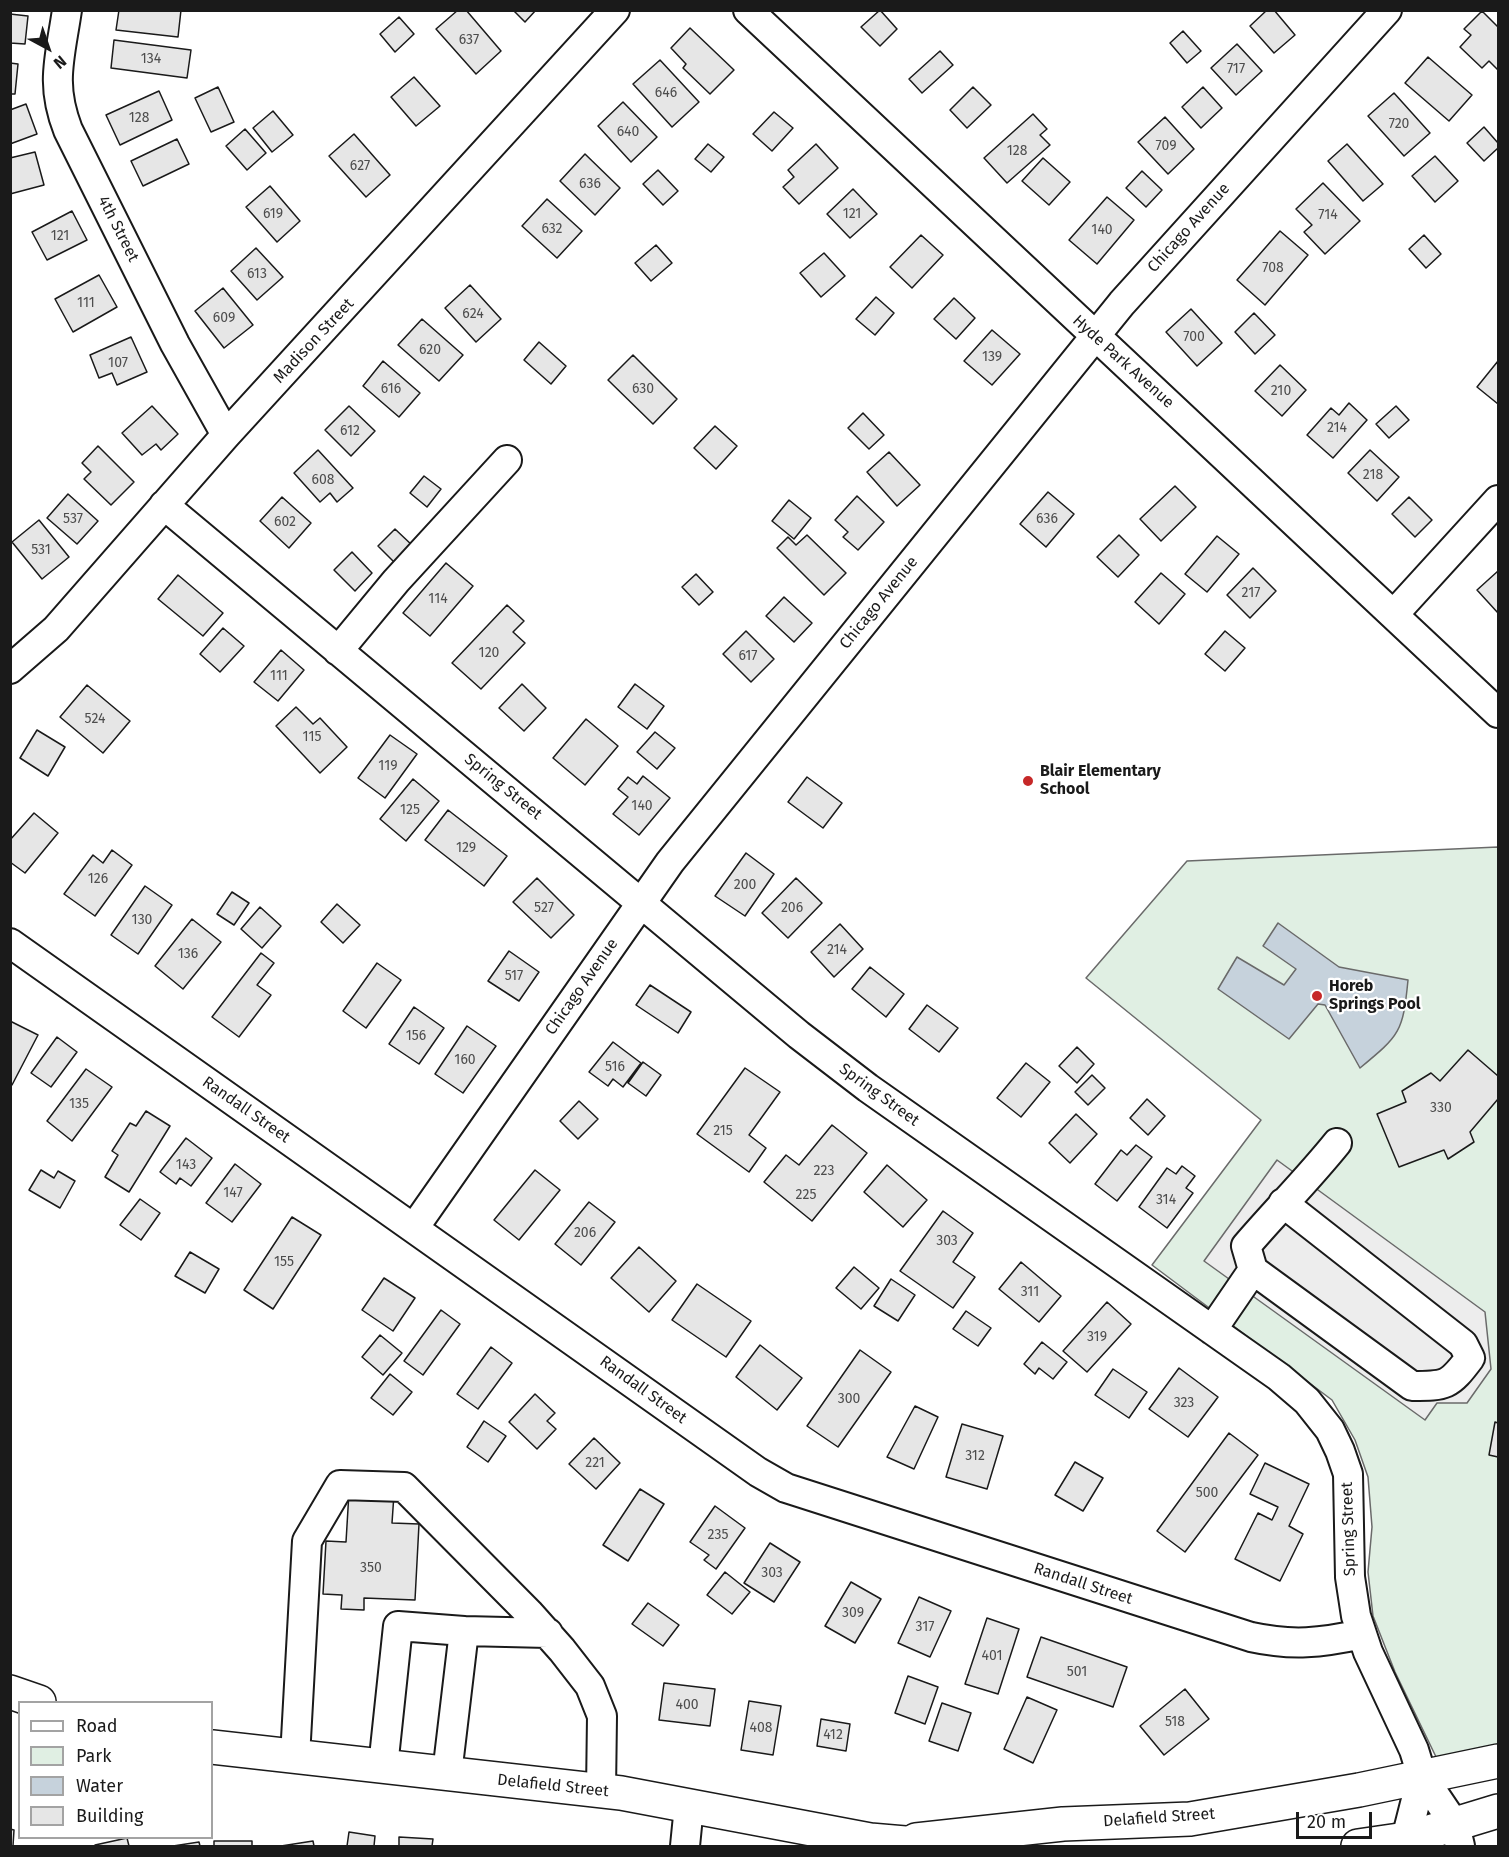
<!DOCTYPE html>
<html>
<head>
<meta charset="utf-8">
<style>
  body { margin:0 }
  #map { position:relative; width:1509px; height:1857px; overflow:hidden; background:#fff; font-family:"Fira Sans",sans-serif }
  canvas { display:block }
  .frame { position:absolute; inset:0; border:12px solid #1a1a1a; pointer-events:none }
  .legend { position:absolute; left:18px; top:1701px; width:195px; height:138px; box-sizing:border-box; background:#fff; border:2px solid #a3a3a3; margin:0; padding:8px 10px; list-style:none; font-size:18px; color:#1a1a1a }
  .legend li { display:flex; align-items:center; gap:12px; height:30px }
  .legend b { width:30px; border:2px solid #a3a3a3 }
  .north { position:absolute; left:18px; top:18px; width:60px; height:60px; -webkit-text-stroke:4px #fff; paint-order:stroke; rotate:140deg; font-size:16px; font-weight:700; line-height:24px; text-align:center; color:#1a1a1a }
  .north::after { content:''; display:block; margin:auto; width:21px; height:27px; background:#1a1a1a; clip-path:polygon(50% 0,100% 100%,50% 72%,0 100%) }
  .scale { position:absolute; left:1296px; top:1812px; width:76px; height:27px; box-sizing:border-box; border:3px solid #1a1a1a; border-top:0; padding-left:8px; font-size:18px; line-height:21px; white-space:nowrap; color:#1a1a1a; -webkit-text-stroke:4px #fff; paint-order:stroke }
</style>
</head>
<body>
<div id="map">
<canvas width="1509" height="1857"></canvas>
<div class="frame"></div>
<ul class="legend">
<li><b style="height:8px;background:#fff"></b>Road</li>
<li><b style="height:16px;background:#e0efe3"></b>Park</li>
<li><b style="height:16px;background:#c6d2dc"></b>Water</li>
<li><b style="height:16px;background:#e6e6e6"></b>Building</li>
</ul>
<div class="north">N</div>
<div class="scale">20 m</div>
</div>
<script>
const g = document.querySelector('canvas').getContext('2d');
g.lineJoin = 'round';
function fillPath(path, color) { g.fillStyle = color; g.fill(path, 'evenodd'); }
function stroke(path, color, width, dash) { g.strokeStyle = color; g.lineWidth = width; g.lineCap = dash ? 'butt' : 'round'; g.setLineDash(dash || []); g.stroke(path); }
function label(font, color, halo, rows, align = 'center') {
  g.font = font + ' "Fira Sans",sans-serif'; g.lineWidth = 4.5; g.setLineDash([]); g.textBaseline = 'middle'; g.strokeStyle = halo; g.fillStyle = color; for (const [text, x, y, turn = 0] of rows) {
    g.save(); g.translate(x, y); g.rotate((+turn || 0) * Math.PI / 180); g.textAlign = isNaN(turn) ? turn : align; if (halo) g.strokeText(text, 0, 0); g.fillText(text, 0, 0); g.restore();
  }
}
const green = new Path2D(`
  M1498,847V1745L1438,1761L1395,1672L1373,1616L1368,1572L1372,1527L1368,1477L1355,1440L1332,1400L1152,1265L1261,1120L1086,978L1187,861Z`);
fillPath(green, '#e0efe3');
stroke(green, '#6a6a6a', 1.5);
const parking = new Path2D(`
  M1277,1160L1485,1312L1491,1369L1467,1403H1437L1425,1420L1204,1261Z`);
fillPath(parking, '#ededed');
stroke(parking, '#6a6a6a', 1.5);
const water = new Path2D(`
  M1278,923L1339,967L1408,980C1403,1032 1400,1035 1360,1068L1325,1005L1318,1004L1289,1039L1218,989L1237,957L1284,985L1296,969L1263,946Z`);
fillPath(water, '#c6d2dc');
stroke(water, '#6a6a6a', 1.5);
const building = new Path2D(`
  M119,10H181L178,37L116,30Z
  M458,10H466L501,51L476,74L436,29Z
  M513,10H536L525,22Z
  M880,10L897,29L880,46L861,27Z
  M1267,10H1274L1295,35L1274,53L1250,26Z
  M1482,11L1498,27V70L1489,61L1482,68L1460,47L1471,35L1464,29Z
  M10,14L28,16L25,44L10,43Z
  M399,17L414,34L395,52L380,34Z
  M690,28L734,70L710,94L683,68L686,64L671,48Z
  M1183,31L1201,51L1187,63L1170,43Z
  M114,40L191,50L187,78L111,68Z
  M1237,44L1262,71L1236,95L1211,68Z
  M940,51L953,65L922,93L909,79Z
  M1428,57L1472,95L1449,121L1405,83Z
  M660,60L699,102L672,127L633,84Z
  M10,63L18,64L15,94H10Z
  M414,77L440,106L416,126L391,97Z
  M218,87L234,122L211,132L195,98Z
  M973,87L991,105L967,128L950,110Z
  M1203,87L1222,108L1201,128L1182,107Z
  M159,91L172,120L120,145L106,115Z
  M1394,93L1430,133L1404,156L1368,116Z
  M623,102L657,137L631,162L598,126Z
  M26,104L37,134L10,144V110Z
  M273,111L293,135L272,152L253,128Z
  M774,112L793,128L772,151L753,134Z
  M1033,114L1047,129L1040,135L1050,145L1007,183L984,158Z
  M1165,117L1194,149L1168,174L1138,142Z
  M1484,127L1498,143V148L1484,161L1467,143Z
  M245,129L266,153L247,170L226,146Z
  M354,134L390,175L366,197L329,156Z
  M177,139L189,164L143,186L131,161Z
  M708,144L724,157L711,172L695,159Z
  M816,144L838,168L799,204L783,187L794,177L788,170Z
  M1347,144L1383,184L1363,201L1328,161Z
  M35,152L44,185L10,194V158Z
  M585,154L620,188L595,215L560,181Z
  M1435,156L1458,181L1435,202L1412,176Z
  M1043,158L1070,182L1049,205L1022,181Z
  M658,170L678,191L663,205L643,184Z
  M1142,171L1162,190L1146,207L1126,188Z
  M1323,183L1360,221L1325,254L1304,232L1312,225L1296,209Z
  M270,186L300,221L277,242L246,207Z
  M853,189L877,214L850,238L827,214Z
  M1107,197L1134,220L1097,264L1069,240Z
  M547,199L582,231L557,258L522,226Z
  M72,211L87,240L47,260L32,232Z
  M1280,231L1308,255L1265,305L1237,280Z
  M921,235L943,255L912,288L890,267Z
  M1424,235L1441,254L1426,268L1409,249Z
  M656,245L672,263L651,281L635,263Z
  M256,248L283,277L257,300L231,271Z
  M824,253L845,276L821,297L800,273Z
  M99,275L117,307L73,332L55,299Z
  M470,285L501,319L476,342L445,308Z
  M223,288L253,325L224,348L195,311Z
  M876,297L894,313L875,335L856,319Z
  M954,298L975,318L956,339L934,319Z
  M1191,309L1222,343L1197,366L1166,332Z
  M1254,313L1275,335L1255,354L1235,332Z
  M422,319L463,355L439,381L398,345Z
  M992,330L1020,354L992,385L964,361Z
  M131,337L147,372L117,385L112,373L99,378L90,355Z
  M539,342L566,366L551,384L524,360Z
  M633,355L677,399L653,424L608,380Z
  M383,361L420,393L399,417L363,386Z
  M1498,361V404L1477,387Z
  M1280,365L1306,390L1282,416L1255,391Z
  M1349,403L1367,420L1333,458L1307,435L1331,408L1339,415Z
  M152,406L178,434L161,450L156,444L142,455L122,433Z
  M349,406L375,431L351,456L325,430Z
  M1396,406L1409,420L1389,438L1376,424Z
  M863,413L884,435L869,449L848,428Z
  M715,426L737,446L716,469L694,448Z
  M98,446L134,482L111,505L84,479L91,472L82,463Z
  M318,450L353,488L337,502L330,493L320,502L294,473Z
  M1370,450L1399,477L1377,501L1348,473Z
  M889,452L920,485L897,506L867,472Z
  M424,476L441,489L427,507L410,493Z
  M1175,486L1196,507L1161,541L1140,519Z
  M1048,492L1074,514L1046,547L1020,524Z
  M68,494L98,521L77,544L47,518Z
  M857,496L884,522L858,550L843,537L848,532L835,520Z
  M282,497L311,523L289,548L260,521Z
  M1409,497L1432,520L1415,537L1392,514Z
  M789,500L811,518L794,539L772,521Z
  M39,520L69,557L42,579L12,542Z
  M395,529L414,547L397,565L378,546Z
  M807,535L846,573L824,595L777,548L788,537L796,545Z
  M1119,535L1139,555L1118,577L1097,557Z
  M1217,536L1239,554L1207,592L1185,574Z
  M352,552L372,573L355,591L334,570Z
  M446,563L473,586L430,636L403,613Z
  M1253,568L1276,591L1250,618L1227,595Z
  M1498,571V613L1477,590Z
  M1161,573L1185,594L1159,624L1135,602Z
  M696,574L713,592L699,605L682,587Z
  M178,575L223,613L203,636L158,599Z
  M784,597L812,623L794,642L766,616Z
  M507,605L524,621L513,632L525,643L481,689L452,663Z
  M223,628L244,646L220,672L200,654Z
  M746,631L774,659L751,682L723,654Z
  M1225,631L1245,648L1225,671L1205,654Z
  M281,650L304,670L278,701L254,682Z
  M522,684L546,708L524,731L499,708Z
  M635,684L664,706L647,729L618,707Z
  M87,685L130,721L103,753L60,717Z
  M296,707L313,724L320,718L347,747L320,773L276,726Z
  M586,719L618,746L585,785L553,758Z
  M37,730L65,747L48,776L20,758Z
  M655,732L675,748L657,769L637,752Z
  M390,735L417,754L385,798L358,778Z
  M643,776L670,798L639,835L613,814L628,797L618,789L628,777L637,784Z
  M807,777L842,803L823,828L788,802Z
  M413,779L439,801L406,841L380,819Z
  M448,810L507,856L484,886L425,840Z
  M34,813L58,833L25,873L10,862V840Z
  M112,850L132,865L95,916L64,894L93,855L103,863Z
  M746,853L774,874L745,916L715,896Z
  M537,878L574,915L551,938L513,902Z
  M796,878L822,903L788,938L762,913Z
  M145,886L172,905L138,954L111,935Z
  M232,892L249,903L234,925L217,914Z
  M337,904L360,925L343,943L321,922Z
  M260,907L281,926L262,948L241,929Z
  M192,919L221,942L183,989L155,966Z
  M840,924L863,949L834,977L811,952Z
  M509,951L539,972L519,1001L488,981Z
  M261,953L274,963L257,985L271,995L239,1037L212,1017Z
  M377,963L401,980L366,1028L343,1011Z
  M870,967L904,994L886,1017L852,989Z
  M650,985L691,1012L678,1033L636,1005Z
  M927,1005L958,1028L939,1052L909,1029Z
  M414,1007L444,1028L419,1064L389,1044Z
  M10,1021L38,1035L12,1085L10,1084Z
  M467,1026L496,1046L463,1093L435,1074Z
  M57,1037L77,1052L51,1087L31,1073Z
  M613,1042L641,1063L623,1087L613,1079L608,1086L589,1072Z
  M1077,1047L1094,1064L1077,1083L1059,1066Z
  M1468,1050L1498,1076V1099L1470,1132L1474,1142L1448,1159L1444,1150L1399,1167L1377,1114L1406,1102L1402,1091L1431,1073L1440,1081Z
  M643,1062L661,1075L646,1096L628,1083Z
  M1026,1063L1050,1082L1021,1117L997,1098Z
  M745,1068L780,1092L749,1135L766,1148L749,1172L697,1134Z
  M86,1069L112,1087L72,1141L47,1121Z
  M1092,1075L1105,1088L1088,1105L1075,1092Z
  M1147,1099L1165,1116L1148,1135L1130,1118Z
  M579,1101L598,1119L578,1139L560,1121Z
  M146,1111L170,1126L129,1192L105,1177L118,1155L112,1151L130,1123L136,1126Z
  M1076,1114L1097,1134L1070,1163L1049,1143Z
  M832,1125L867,1153L812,1221L764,1182L786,1155L799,1165Z
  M186,1138L212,1158L191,1186L180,1178L176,1184L160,1172Z
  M1136,1145L1152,1157L1117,1201L1095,1184L1121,1150L1127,1155Z
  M235,1164L261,1184L232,1222L206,1203Z
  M887,1165L927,1200L903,1227L864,1192Z
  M1182,1166L1195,1176L1186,1188L1193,1193L1167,1228L1139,1207L1167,1168L1176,1174Z
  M41,1170L54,1178L58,1171L75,1181L60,1208L29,1190Z
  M535,1170L560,1190L519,1240L494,1220Z
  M140,1199L160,1213L141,1240L120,1225Z
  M589,1202L615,1222L581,1265L555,1244Z
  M943,1211L973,1233L953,1262L975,1277L953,1308L900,1271Z
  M292,1217L321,1235L273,1309L244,1290Z
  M639,1247L676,1281L649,1312L611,1278Z
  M190,1252L219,1269L205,1293L175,1276Z
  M1021,1262L1061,1296L1039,1322L999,1289Z
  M854,1267L879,1288L861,1309L836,1288Z
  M384,1278L415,1298L393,1331L362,1310Z
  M891,1279L915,1295L898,1321L874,1306Z
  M697,1284L751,1321L726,1357L672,1320Z
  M1107,1302L1131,1324L1087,1372L1063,1351Z
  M441,1310L460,1324L423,1375L404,1361Z
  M966,1311L991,1328L978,1346L953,1329Z
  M380,1335L402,1353L383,1375L362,1357Z
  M1042,1342L1067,1362L1053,1379L1039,1368L1035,1374L1024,1364Z
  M760,1345L802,1378L777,1410L736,1377Z
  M491,1347L512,1363L478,1409L457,1394Z
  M860,1350L891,1372L838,1447L807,1426Z
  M1179,1368L1218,1397L1188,1437L1149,1409Z
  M1113,1369L1147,1392L1129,1418L1095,1395Z
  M390,1374L412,1392L393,1415L371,1398Z
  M535,1394L555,1413L547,1421L556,1429L537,1449L509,1422Z
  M915,1406L938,1417L914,1469L887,1457Z
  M484,1421L506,1436L488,1462L467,1447Z
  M1495,1422L1498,1423V1457L1489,1455Z
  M962,1424L1003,1436L987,1489L946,1477Z
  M1229,1433L1258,1455L1185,1552L1157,1531Z
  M594,1438L620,1463L596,1489L569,1464Z
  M1075,1462L1103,1478L1083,1511L1055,1495Z
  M1265,1463L1309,1484L1289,1526L1303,1534L1280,1581L1235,1559L1258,1513L1272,1520L1278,1507L1250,1494Z
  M640,1489L664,1504L628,1561L603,1545Z
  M349,1492L394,1494L392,1523L419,1524L415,1600L364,1598V1610L341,1609L342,1595L323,1594L326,1541L346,1542Z
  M715,1506L745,1528L716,1569L704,1560L709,1555L690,1542Z
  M770,1543L800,1562L774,1602L744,1583Z
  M725,1572L750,1592L732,1614L707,1595Z
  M851,1582L881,1599L855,1643L825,1626Z
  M919,1597L951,1611L930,1657L898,1643Z
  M648,1603L679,1625L663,1646L632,1624Z
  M987,1618L1019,1629L998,1694L965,1684Z
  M1041,1637L1127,1667L1113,1707L1027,1677Z
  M908,1676L938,1687L925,1724L895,1713Z
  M664,1683L715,1689L710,1726L659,1720Z
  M1185,1689L1209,1719L1164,1755L1140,1726Z
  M1027,1697L1057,1710L1033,1763L1004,1749Z
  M749,1701L781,1706L773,1755L741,1750Z
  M942,1703L971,1713L958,1751L929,1741Z
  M821,1719L850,1724L846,1751L817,1746Z
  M10,1829L14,1830L13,1846H10Z
  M349,1832L375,1836L374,1846H347Z
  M399,1837L433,1839L432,1846H399Z
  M127,1838L129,1846H96L95,1845Z
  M214,1841H252V1846H214Z
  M313,1841L314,1846H281Z
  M199,1842L200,1846H173Z`);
fillPath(building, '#e6e6e6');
stroke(building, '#1a1a1a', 1.5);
const minor = new Path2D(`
  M67,10C60,58 50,84 68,130L175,344L226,435
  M748,10L1498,713
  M164,505L799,1035L868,1088L1279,1377L1307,1401L1330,1430L1340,1451L1348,1474L1350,1577L1356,1616L1368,1652L1414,1750L1422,1776L1455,1825L1460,1846
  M1394,614L1498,500
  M338,651L396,581L507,460
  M10,669L56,629L226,435L615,10
  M10,943L758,1472L786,1488L1251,1637C1292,1646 1321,1643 1362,1634
  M1283,1203L1463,1344L1470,1358C1449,1386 1446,1386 1412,1386L1253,1270L1246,1246C1276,1211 1308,1179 1337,1143
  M414,1228L670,862L1122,303L1387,10
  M1212,1330L1253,1270
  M464,1631L548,1633
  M295,1757L307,1541L340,1485L404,1487L529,1613L562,1650L590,1686L602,1716L601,1791
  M383,1767L398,1626L464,1631L447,1774
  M685,1846L689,1806
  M1409,1846L1406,1839L1422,1776`);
const major = new Path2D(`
  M10,1692L39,1702
  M212,1747L621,1793L870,1840L940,1846
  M916,1840L1063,1824L1190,1819L1359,1790L1498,1761
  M1358,1846L1406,1839L1498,1811`);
stroke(minor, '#1a1a1a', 32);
stroke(major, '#1a1a1a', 36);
stroke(minor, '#fff', 28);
stroke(major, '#fff', 33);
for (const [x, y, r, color] of [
  [1028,781,6,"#c62828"],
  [1317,996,6,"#c62828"]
]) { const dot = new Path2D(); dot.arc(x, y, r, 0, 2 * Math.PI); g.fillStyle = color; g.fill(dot); stroke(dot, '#fff', 2); }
label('14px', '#4d4d4d', null, [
  ["637",469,40],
  ["134",151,59],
  ["717",1236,69],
  ["646",666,93],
  ["128",139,118],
  ["720",1399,124],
  ["640",628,132],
  ["709",1166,146],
  ["128",1017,151],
  ["627",360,166],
  ["636",590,184],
  ["619",273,214],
  ["121",852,214],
  ["714",1328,215],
  ["632",552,229],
  ["140",1102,230],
  ["121",60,236],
  ["708",1273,268],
  ["613",257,274],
  ["111",86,303],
  ["624",473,314],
  ["609",224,318],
  ["700",1194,337],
  ["620",430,350],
  ["139",992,357],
  ["107",118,363],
  ["616",391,389],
  ["630",643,389],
  ["210",1281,391],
  ["214",1337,428],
  ["612",350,431],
  ["218",1373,475],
  ["608",323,480],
  ["537",73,519],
  ["636",1047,519],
  ["602",285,522],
  ["531",41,550],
  ["217",1251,593],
  ["114",438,599],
  ["120",489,653],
  ["617",748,656],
  ["111",279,676],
  ["524",95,719],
  ["115",312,737],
  ["119",388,766],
  ["140",642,806],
  ["125",410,810],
  ["129",466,848],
  ["126",98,879],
  ["200",745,885],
  ["527",544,908],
  ["206",792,908],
  ["130",142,920],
  ["214",837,950],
  ["136",188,954],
  ["517",514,976],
  ["156",416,1036],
  ["160",465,1060],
  ["516",615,1067],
  ["135",79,1104],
  ["330",1441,1108],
  ["215",723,1131],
  ["143",186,1165],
  ["223",824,1171],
  ["147",233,1193],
  ["225",806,1195],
  ["314",1166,1200],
  ["206",585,1233],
  ["303",947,1241],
  ["155",284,1262],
  ["311",1030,1292],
  ["319",1097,1337],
  ["300",849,1399],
  ["323",1184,1403],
  ["312",975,1456],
  ["221",595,1463],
  ["500",1207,1493],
  ["235",718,1535],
  ["350",371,1568],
  ["303",772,1573],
  ["309",853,1613],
  ["317",925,1627],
  ["401",992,1656],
  ["501",1077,1672],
  ["400",687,1705],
  ["518",1175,1722],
  ["408",761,1728],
  ["412",833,1735]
]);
label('16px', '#1a1a1a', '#fff', [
  ["Chicago Avenue",1189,228,-48],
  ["4th Street",118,229,63],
  ["Madison Street",314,341,-47],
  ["Hyde Park Avenue",1123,362,42],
  ["Chicago Avenue",879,603,-51],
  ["Spring Street",503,787,39],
  ["Chicago Avenue",582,987,-55],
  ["Spring Street",879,1095,36],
  ["Randall Street",246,1110,35],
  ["Randall Street",643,1390,36],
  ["Spring Street",1349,1529,-92],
  ["Randall Street",1083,1584,18],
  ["Delafield Street",553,1786,6],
  ["Delafield Street",1159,1818,-4]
]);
label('bold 16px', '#1a1a1a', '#fff', [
  ["Blair Elementary",1040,772],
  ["School",1040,790],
  ["Horeb",1329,987],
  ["Springs Pool",1329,1005]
], 'left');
</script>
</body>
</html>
